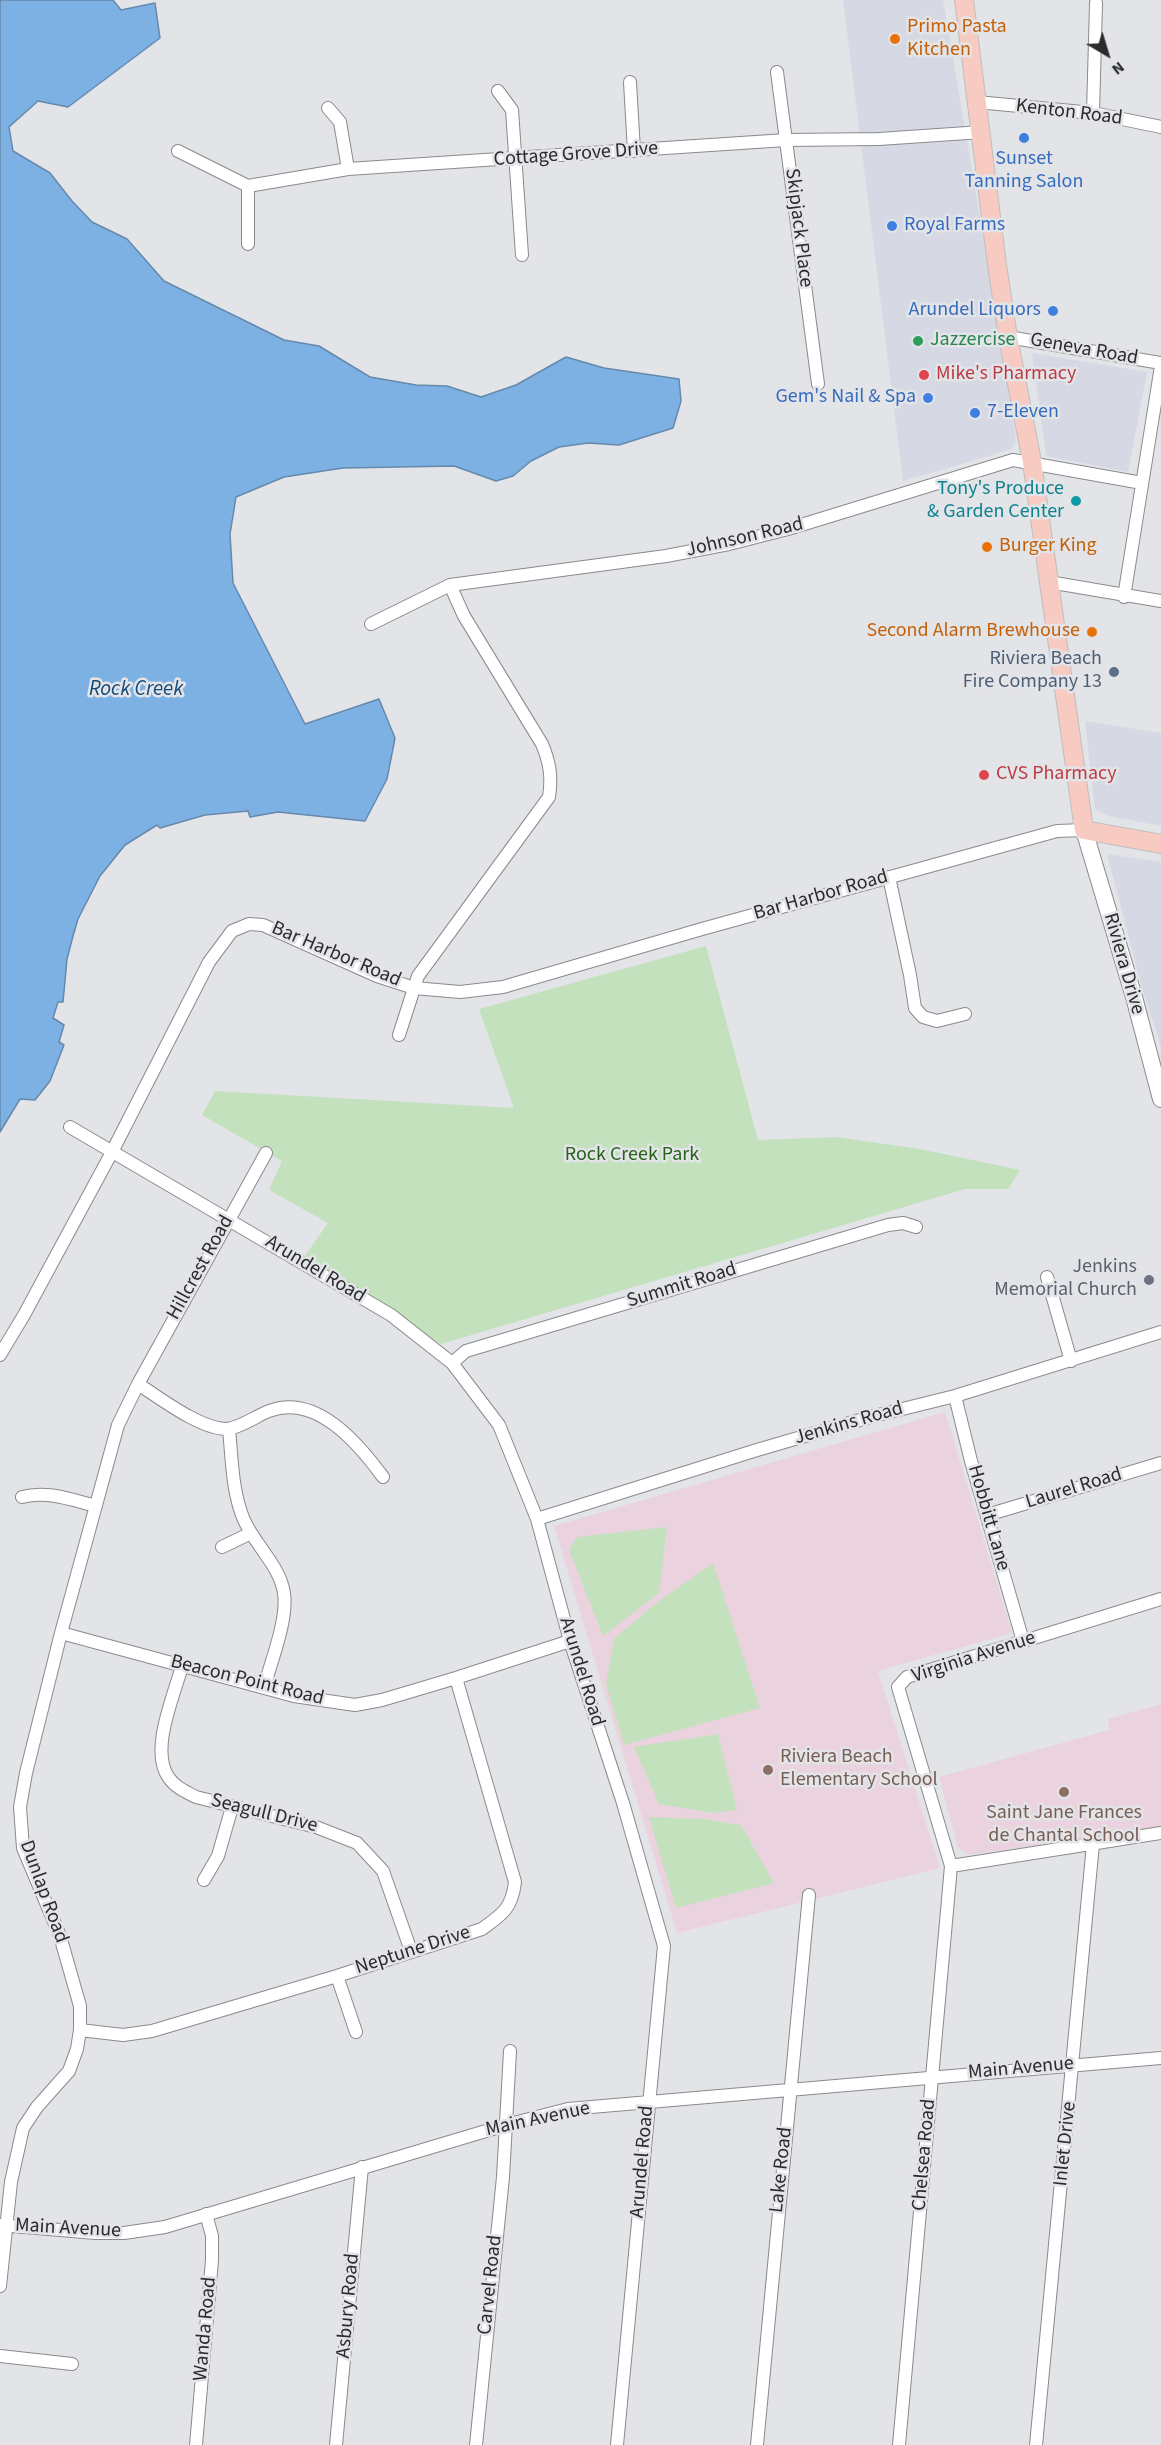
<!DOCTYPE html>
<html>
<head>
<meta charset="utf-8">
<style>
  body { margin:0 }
  #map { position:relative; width:1161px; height:2445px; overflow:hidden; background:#e3e4e8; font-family:"Source Sans 3",sans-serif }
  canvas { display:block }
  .north { position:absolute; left:1077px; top:24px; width:60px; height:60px; -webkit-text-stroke:4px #e3e4e8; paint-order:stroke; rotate:142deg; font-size:16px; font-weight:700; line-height:24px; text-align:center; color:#2a2b2c }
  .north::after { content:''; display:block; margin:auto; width:21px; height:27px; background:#2a2b2c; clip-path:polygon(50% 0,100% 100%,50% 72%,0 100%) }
</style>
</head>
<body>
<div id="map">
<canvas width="1161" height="2445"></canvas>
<div class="north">N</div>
</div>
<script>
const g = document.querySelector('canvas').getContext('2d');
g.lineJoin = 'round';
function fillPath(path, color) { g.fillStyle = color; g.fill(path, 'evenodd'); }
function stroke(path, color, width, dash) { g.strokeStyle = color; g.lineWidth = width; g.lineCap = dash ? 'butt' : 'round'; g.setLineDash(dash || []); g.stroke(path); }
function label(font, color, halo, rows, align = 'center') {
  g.font = font + ' "Source Sans 3",sans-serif'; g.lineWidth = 5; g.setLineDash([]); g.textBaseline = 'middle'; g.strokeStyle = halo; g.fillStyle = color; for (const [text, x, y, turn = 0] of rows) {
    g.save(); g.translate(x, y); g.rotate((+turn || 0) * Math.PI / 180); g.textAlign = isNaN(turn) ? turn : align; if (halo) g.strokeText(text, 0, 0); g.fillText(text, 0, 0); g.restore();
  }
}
fillPath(new Path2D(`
  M843,0H943L996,311L1016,441L1012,449L903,481Z
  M1032,353L1147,372L1128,472L1046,456Z
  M1085,721L1161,733V826L1109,816L1095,809Z
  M1107,854L1161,862V1046L1142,988Z`), '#d6d9e3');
fillPath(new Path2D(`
  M945,1412L1012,1633L878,1671L940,1868L677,1933L554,1526Z
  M1161,1704V1827L968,1855L958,1848L939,1777L1109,1730L1108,1719Z`), '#ead3df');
fillPath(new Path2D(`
  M706,946L758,1140L836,1137L920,1149L1020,1170L1008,1189H965L441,1344L302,1260L328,1223L269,1190L282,1161L202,1115L215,1091L514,1108L479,1009Z
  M667,1527L659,1593L603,1636L569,1550L577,1537Z
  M713,1563L760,1708L624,1745L606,1684L614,1639L655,1604Z
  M718,1734L737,1810L713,1813L659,1804L634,1747Z
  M649,1817L704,1819L741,1825L774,1883L676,1908Z`), '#c3e1bc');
const water = new Path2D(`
  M0,0H113L121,10L155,3L160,38L68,107L38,101L9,127L13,151L50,173L72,201L92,222L127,239L164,281L284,340L319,346L370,377L416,385L447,386L481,397L516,385L566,357L604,368L679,379L681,401L673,428L619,445L588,443L559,447L531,461L513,476L496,481L454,466L343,468L284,477L236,497L230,534L233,583L305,724L379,699L395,738L387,779L365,821L278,812L250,817L248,811L205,815L160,828L157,825L125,845L100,876L78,919L73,936L67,959L63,1002H58L53,1018L64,1025L59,1042L64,1045L50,1081L35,1100L20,1099L0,1132Z`);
fillPath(water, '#7eb1e3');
stroke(water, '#6589ac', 1.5);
const street = new Path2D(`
  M777,72L818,384
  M630,82L634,151
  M498,91L512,110L522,255
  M977,102L1093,113L1161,127
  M328,108L340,122L348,169
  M1093,113L1096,3
  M178,151L248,186L348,169L786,140L879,139L982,132
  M248,244V186
  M1008,337L1161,363
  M1049,582L1161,601
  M1124,597L1161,366
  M371,624L450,585L666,556L729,544L788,529L1013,460L1142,483
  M889,877L910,975L915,1008L923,1017L937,1021L965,1014
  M399,1035L418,976L549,797C552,777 550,763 542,744L464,616L450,585
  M70,1127L391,1315L452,1363L499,1425L537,1519L570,1641L623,1803L664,1946L617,2445
  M1047,1277L1071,1361
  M0,1355L24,1315L112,1152L209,962L232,931L249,924L263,925L377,976L414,988L460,992L503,987L702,929L1057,831L1084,830
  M452,1363L466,1351L888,1225L903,1223L916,1227
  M138,1384C160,1398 200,1429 227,1429C240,1428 256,1416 269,1411C316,1393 358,1443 383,1477
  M955,1396L971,1461L1023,1641
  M229,1429C232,1459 232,1492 244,1520C255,1545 280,1566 284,1593C288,1620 271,1661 264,1688
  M22,1497C47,1490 72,1500 96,1506
  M987,1515L1161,1463
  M537,1519L757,1450L870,1417L955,1396L1161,1332
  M222,1547L251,1533
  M61,1633L294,1696L355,1705L382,1700L456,1678L570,1641
  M182,1666C174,1696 149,1751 169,1778C175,1787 186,1792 196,1797L316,1827L357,1843L383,1871L411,1951
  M951,1866L1161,1833
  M204,1880L218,1856L232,1807
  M337,1976L356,2032
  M80,2030L123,2035L152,2031L337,1976L482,1929C503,1914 512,1908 515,1882L456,1678
  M0,2225L96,2233H124L165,2227L506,2125L568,2109L1161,2058
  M0,2286L11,2182L23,2128L37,2107L69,2071L77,2049L80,2030V2006L60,1936L23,1848L20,1807L26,1773L61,1633L118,1425L138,1384L266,1153
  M0,2356L72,2364
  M196,2445L212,2260V2236L206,2214
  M336,2445L362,2167
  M476,2445L503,2177L510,2051
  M757,2445L809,1895
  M899,2445L951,1866L898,1687L907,1677L1161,1599
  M1036,2445L1093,1844`);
const secondary = new Path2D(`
  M1084,830L1134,997L1161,1099`);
const primary = new Path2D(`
  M964,0L997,265L1008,337L1032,462L1084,830L1161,844`);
stroke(street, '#898a8d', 14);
stroke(secondary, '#898a8d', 18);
stroke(primary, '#bfbfc0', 20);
stroke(street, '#fff', 12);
stroke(secondary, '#fff', 16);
stroke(primary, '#f7cac2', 18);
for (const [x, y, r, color] of [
  [895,39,6,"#e8710a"],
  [1024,138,6,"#3f7fe0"],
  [892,226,6,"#3f7fe0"],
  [1053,311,6,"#3f7fe0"],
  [918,341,6,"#2e9e5b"],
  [924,375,6,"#e0444e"],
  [928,398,6,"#3f7fe0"],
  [975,413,6,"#3f7fe0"],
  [1076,501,6,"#0f9aa8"],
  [987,547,6,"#e8710a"],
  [1092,632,6,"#e8710a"],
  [1114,672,6,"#5c6f8a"],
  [984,775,6,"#e0444e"],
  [1149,1280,6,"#6b7280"],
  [768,1770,6,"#8d6e63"],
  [1064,1792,6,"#8d6e63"]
]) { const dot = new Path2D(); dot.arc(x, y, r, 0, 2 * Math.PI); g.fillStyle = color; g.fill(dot); stroke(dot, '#e3e4e8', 2); }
label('20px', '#c56008', '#e3e4e8', [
  ["Primo Pasta",907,28],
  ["Kitchen",907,51],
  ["Burger King",999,547],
  ["Second Alarm Brewhouse",1080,632,"right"]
], 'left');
label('20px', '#2a2b2c', '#e3e4e8', [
  ["Kenton Road",1069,113,7],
  ["Cottage Grove Drive",576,155,-4],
  ["Skipjack Place",798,228,83],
  ["Geneva Road",1084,350,10],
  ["Johnson Road",745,538,-13],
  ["Bar Harbor Road",821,896,-16],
  ["Bar Harbor Road",336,955,23],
  ["Riviera Drive",1123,964,74],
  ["Hillcrest Road",201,1268,-61],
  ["Arundel Road",315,1270,31],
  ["Summit Road",682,1286,-17],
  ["Jenkins Road",849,1424,-16],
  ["Laurel Road",1074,1489,-17],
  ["Hobbitt Lane",988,1518,74],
  ["Virginia Avenue",974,1658,-18],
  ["Arundel Road",581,1672,73],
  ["Beacon Point Road",247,1681,14],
  ["Seagull Drive",264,1814,14],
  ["Dunlap Road",43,1892,70],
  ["Neptune Drive",413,1951,-18],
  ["Main Avenue",1021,2069,-5],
  ["Main Avenue",538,2120,-12],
  ["Inlet Drive",1066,2144,-84],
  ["Chelsea Road",925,2155,-85],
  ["Arundel Road",643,2162,-85],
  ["Lake Road",782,2170,-84],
  ["Main Avenue",68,2229,3],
  ["Carvel Road",491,2285,-84],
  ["Asbury Road",349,2306,-85],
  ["Wanda Road",206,2329,-85]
]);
label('20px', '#366cbe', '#e3e4e8', [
  ["Sunset",1024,160,"center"],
  ["Tanning Salon",1024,183,"center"],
  ["Royal Farms",904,226],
  ["Arundel Liquors",1041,311,"right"],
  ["Gem's Nail & Spa",916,398,"right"],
  ["7-Eleven",987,413]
], 'left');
label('20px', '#27864d', '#e3e4e8', [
  ["Jazzercise",930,341]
], 'left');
label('20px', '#be3a42', '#e3e4e8', [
  ["Mike's Pharmacy",936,375],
  ["CVS Pharmacy",996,775]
], 'left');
label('20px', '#0d838f', '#e3e4e8', [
  ["Tony's Produce",1064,490],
  ["& Garden Center",1064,513]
], 'right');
label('20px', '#4e5e75', '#e3e4e8', [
  ["Riviera Beach",1102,660],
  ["Fire Company 13",1102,683]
], 'right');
label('20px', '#28631b', '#e3e4e8', [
  ["Rock Creek Park",632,1156]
]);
label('20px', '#5b616d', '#e3e4e8', [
  ["Jenkins",1137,1268],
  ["Memorial Church",1137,1291]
], 'right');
label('20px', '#785e54', '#e3e4e8', [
  ["Riviera Beach",780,1758],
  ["Elementary School",780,1781],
  ["Saint Jane Frances",1064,1814,"center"],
  ["de Chantal School",1064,1837,"center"]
], 'left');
label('italic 21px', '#124a78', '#e3e4e8', [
  ["Rock Creek",136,690]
]);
</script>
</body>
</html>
